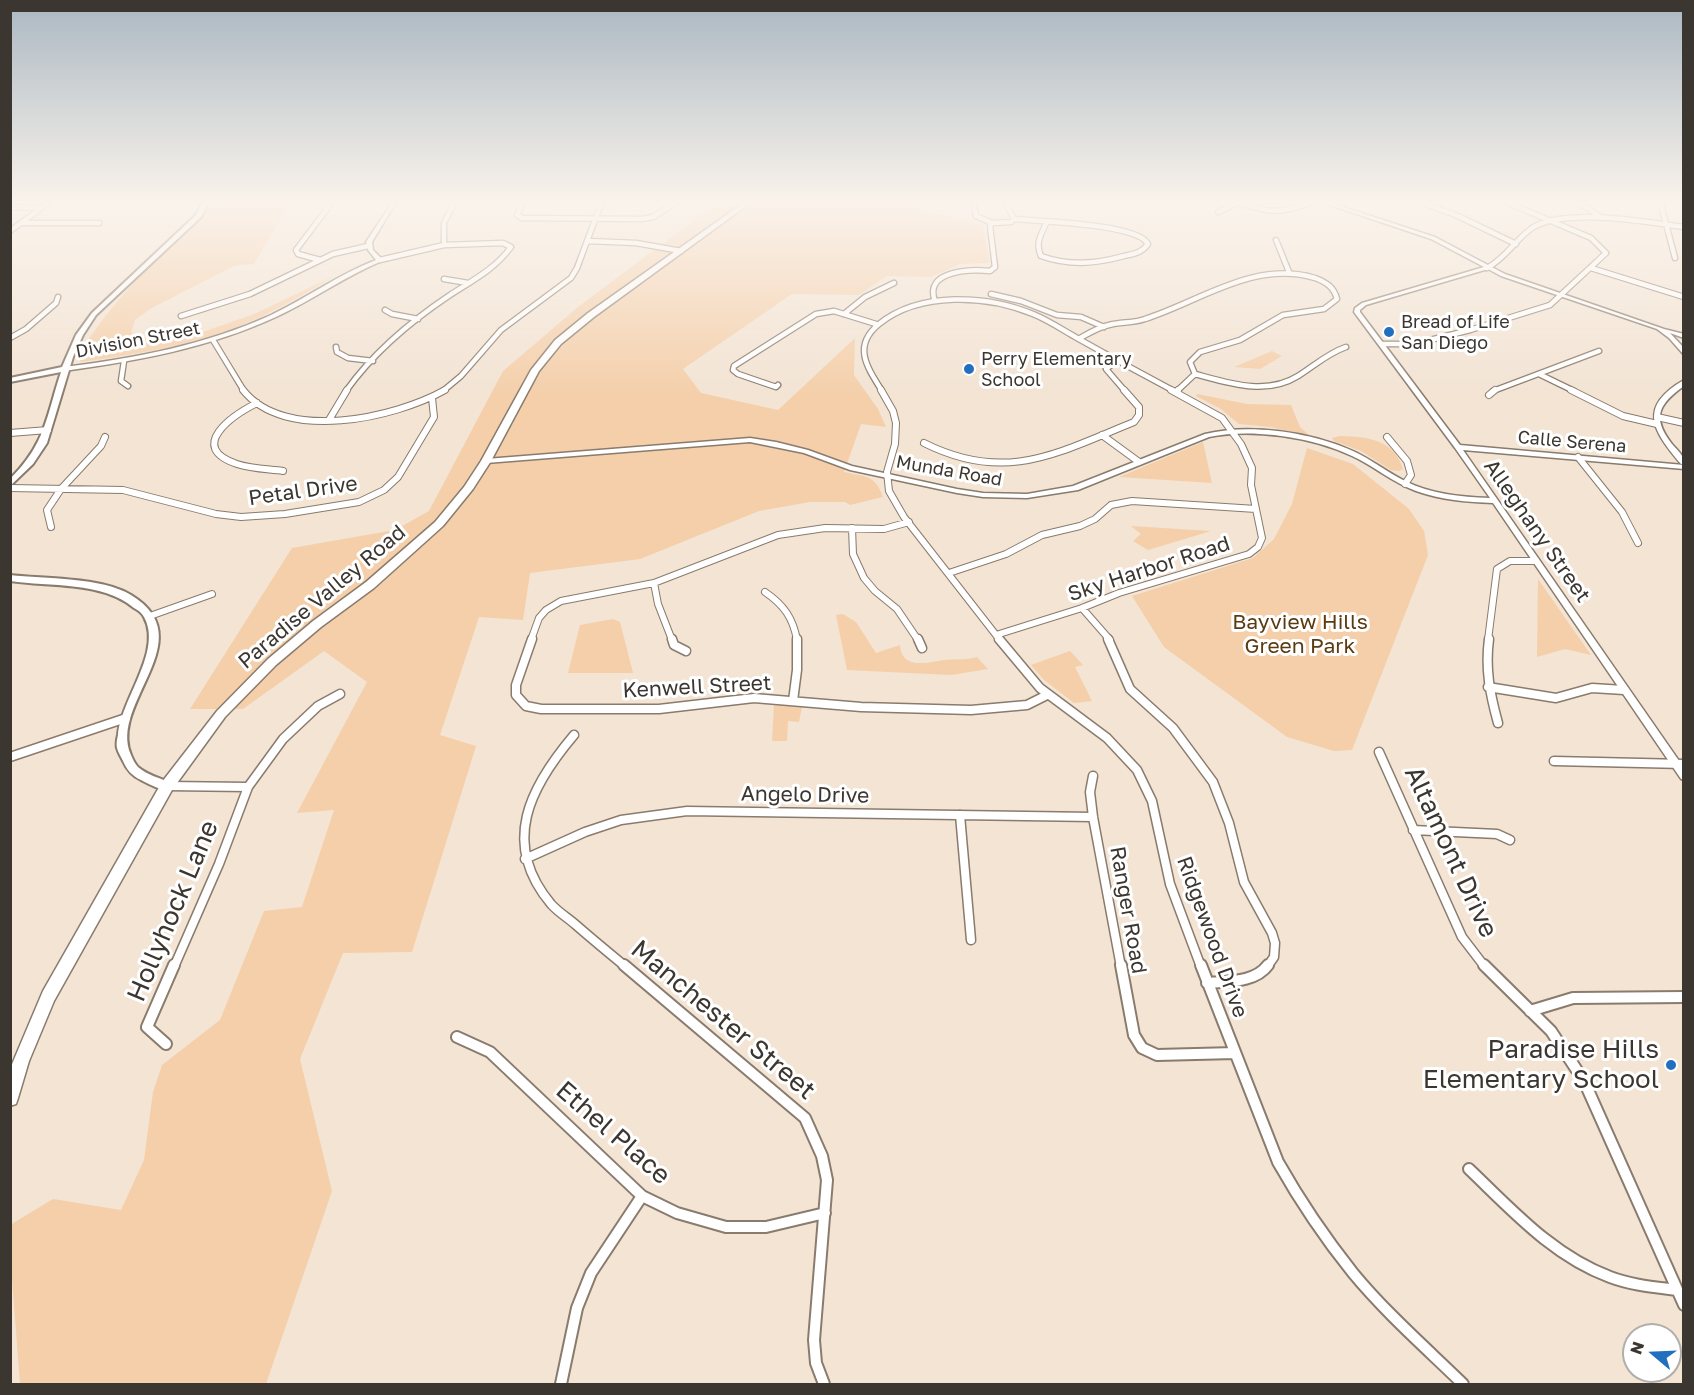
<!DOCTYPE html>
<html>
<head>
<meta charset="utf-8">
<style>
  body { margin:0 }
  #map { position:relative; width:1694px; height:1395px; overflow:hidden; background:#f3e4d4; font-family:"Golos Text",sans-serif }
  canvas { display:block }
  .frame { position:absolute; inset:0; border:12px solid #3c3630; pointer-events:none }
  .north { position:absolute; left:1622px; top:1323px; width:60px; height:60px; box-sizing:border-box; background:#fff; border:2px solid #b1afac; border-radius:50%; rotate:289deg; font-size:16px; font-weight:700; line-height:24px; text-align:center; color:#3c3630 }
  .north::after { content:''; display:block; margin:auto; width:21px; height:27px; background:#236fbf; clip-path:polygon(50% 0,100% 100%,50% 72%,0 100%) }
</style>
</head>
<body>
<div id="map">
<canvas width="1694" height="1395"></canvas>
<div class="frame"></div>
<div class="north">N</div>
</div>
<script>
const g = document.querySelector('canvas').getContext('2d');
g.lineJoin = 'round';
function fillPath(path, color) { g.fillStyle = color; g.fill(path, 'evenodd'); }
function stroke(path, color, width, dash) { g.strokeStyle = color; g.lineWidth = width; g.lineCap = dash ? 'butt' : 'round'; g.setLineDash(dash || []); g.stroke(path); }
function label(font, color, halo, rows, align = 'center') {
  g.font = font + ' "Golos Text",sans-serif'; g.lineWidth = 6; g.setLineDash([]); g.textBaseline = 'middle'; g.strokeStyle = halo; g.fillStyle = color; for (const [text, x, y, turn = 0] of rows) {
    g.save(); g.translate(x, y); g.rotate((+turn || 0) * Math.PI / 180); g.textAlign = isNaN(turn) ? turn : align; if (halo) g.strokeText(text, 0, 0); g.fillText(text, 0, 0); g.restore();
  }
}
fillPath(new Path2D(`
  M211,201H291L254,264L234,266L150,309L135,320L131,332L142,339L200,333L254,314L334,276C305,294 276,311 245,324C194,346 136,354 81,362L78,358C107,302 165,253 209,207Z
  M719,201H929L920,210L983,225L990,263L960,264L931,277L887,276L859,295L792,294L683,369L701,393L778,410L855,338L854,375L878,409L886,427L861,424L844,472C865,477 875,474 883,497L850,505L845,502H810L759,511L640,559L530,573L523,620L479,617L440,735L476,746L412,952L343,953L300,1059L332,1191L266,1384H20L11,1266L10,1225L53,1199L121,1210L144,1160L153,1092L162,1065L220,1020L264,911L302,907L334,810L297,813L367,682L324,651L243,709H190L292,548L395,530L429,511L503,371L578,307Z
  M1272,351L1282,356L1260,369L1234,367Z
  M1197,394L1247,404L1291,405L1300,427L1310,436L1271,427L1239,424L1221,409L1196,396Z
  M1340,436C1368,437 1394,439 1403,469L1399,471L1391,470L1361,451L1334,441L1332,438Z
  M1203,442L1212,483L1119,477Z
  M1307,448L1353,464L1409,509L1424,531L1428,555L1352,750L1334,751L1287,737L1164,647L1132,596L1253,558L1274,539L1292,504Z
  M1131,526L1211,531L1148,550L1133,541L1141,534Z
  M1538,579L1591,655L1565,649L1537,657Z
  M843,614L856,622L876,653L900,645C901,667 922,664 938,661C951,658 964,661 977,657L988,669L951,675L847,670L836,615Z
  M613,619L620,622L633,673H568L580,625Z
  M1070,651L1083,665L1075,667L1092,701L1074,703L1044,680L1031,665Z
  M774,705L802,707L799,722L788,721L787,741H772Z`), '#f4cfaa');
const minorFar3 = new Path2D(`
  M524,201L517,215L522,218L642,219L653,217L678,201
  M973,201L976,216L992,223
  M1235,201C1268,213 1281,215 1314,201
  M1418,201L1458,216L1516,244
  M1572,201L1588,208L1601,218
  M1660,201L1675,258
  M10,207L42,208
  M1218,212L1239,202
  M1014,219C1039,221 1138,224 1148,244C1142,253 1133,254 1124,256C1095,264 1069,266 1041,256C1035,242 1041,236 1046,223
  M23,223H99
  M10,231L51,201
  M1276,240L1289,272
  M588,241L636,243L681,251
  M444,245V223L455,201
  M320,260L298,254L296,250L333,201
  M1487,268C1506,258 1515,240 1532,228C1564,207 1646,222 1684,227
  M1591,268L1684,297
  M444,279L468,283
  M991,294L1021,301L1057,315L1081,317L1104,327
  M935,301C923,270 972,269 990,271L995,267L990,226L992,223L1011,222L1014,219L1005,201
  M385,310L392,314L418,319
  M844,314L865,297L894,283
  M181,316L250,294L333,254L368,246
  M10,338L26,329L56,303L58,297
  M1080,338C1089,333 1099,327 1109,325C1121,322 1134,323 1145,319C1201,301 1254,260 1315,278C1326,282 1334,287 1337,299L1324,309L1283,315L1240,340L1200,352L1190,362L1195,374L1177,391
  M213,340L244,391
  M1382,344H1414L1470,330L1550,305L1606,253L1591,238L1504,201
  M336,347L337,352L348,358L373,361
  M1118,360L1106,369L1125,391
  M124,361L121,381L128,386
  M1195,374C1229,383 1266,396 1298,376C1314,366 1328,353 1346,347
  M1539,374L1574,391
  M778,385L776,387L738,374L733,370L734,366L816,314L834,311L876,324
  M346,391C373,353 411,321 450,295C473,280 495,269 511,247L503,243L444,245L380,260
  M443,391L461,376L501,330L571,278L577,268L602,201
  M882,391C867,367 852,346 879,324C920,291 987,295 1033,314C1048,320 1063,330 1077,338C1109,356 1142,374 1174,391
  M1493,391L1599,351`);
const minorFar2 = new Path2D(`
  M243,390C285,443 395,418 445,390
  M881,390L893,411L896,423L895,444L887,472L889,491L904,517L996,635
  M1571,390L1623,416L1657,424
  M1176,392L1178,390
  M1489,395L1495,390
  M257,403C233,415 186,447 237,464C252,469 268,469 283,471
  M1657,417L1684,423
  M329,420L347,390
  M10,433L48,430
  M1102,435L1139,462
  M1387,437L1407,461L1411,475L1405,484
  M924,443C1006,484 1057,453 1134,422L1139,415V407L1124,390
  M1578,457L1622,512L1638,543
  M10,488L123,490L216,514L241,517L285,514L359,502L384,490L398,477L434,417L432,398
  M51,527L47,510L61,489L101,446L105,437
  M852,528L853,554L864,578L875,591L897,609L918,640
  M949,573L1006,554L1042,535L1080,526L1095,519L1111,505L1132,501L1256,509
  M654,583L658,604L672,640
  M765,592C784,605 793,618 797,640
  M1082,608L1110,640
  M150,616L212,594
  M996,635L1000,640
  M996,635L1082,608L1119,593L1249,554L1258,547L1262,538L1251,485L1252,468L1241,444L1222,418L1171,390
  M531,640L539,618L546,610L561,601L654,583L778,535L825,528L884,529L909,522
  M1488,640L1497,569L1510,561H1536`);
const minorFar1 = new Path2D(`
  M532,639L516,685V695L526,706L541,709H659L754,698L861,707L971,710L1027,705L1047,695
  M672,639L674,645L686,651
  M918,639L922,648
  M999,639L1040,688L1107,738L1137,770L1152,801L1170,884L1201,967
  M1108,639L1130,689L1173,728L1213,782L1229,823L1244,882L1272,933L1275,943L1274,957L1267,967
  M1489,639C1485,669 1490,694 1498,723
  M1488,687L1556,698L1592,688L1624,690
  M793,701L797,670V639
  M574,735C530,787 500,843 551,904C558,912 568,918 576,925C592,939 609,953 626,967
  M1379,752L1462,937L1485,967
  M10,757L126,718
  M1554,761L1684,764
  M1093,776L1090,792L1093,817L1121,967
  M167,786L248,787
  M960,815L971,940
  M1413,830L1497,834L1510,840
  M525,859L585,832L621,820L687,811L1093,817
  M174,967L219,864L248,787L283,739L318,706L340,694`);
const minor = new Path2D(`
  M624,965L805,1118L822,1156L827,1180L814,1340L816,1363L824,1384
  M1121,965L1134,1035L1142,1048L1157,1055L1235,1053
  M1201,965L1278,1162C1300,1201 1325,1238 1353,1273C1386,1313 1426,1348 1463,1384
  M1484,965L1551,1031L1584,1081L1684,1305
  M1207,983C1227,981 1255,983 1268,965
  M1530,1011L1573,998L1684,997
  M457,1037L490,1052L642,1196L677,1213L726,1227H766L825,1213
  M166,1044L147,1027L174,965
  M1469,1169C1512,1210 1553,1256 1610,1277C1631,1285 1654,1287 1677,1290
  M561,1384L577,1308L591,1273L642,1196`);
const tertiary = new Path2D(`
  M393,201H397L372,242L373,250L382,259V261C345,276 313,300 276,317C209,348 137,361 64,371L61,369L64,367C136,358 205,345 271,315C307,298 339,274 376,260L368,250L366,242Z
  M1318,201H1325L1435,237L1505,274L1664,329L1684,334V338L1670,333L1684,348V355L1669,338L1657,329L1501,276L1488,269L1366,305L1360,310V312L1460,445L1684,465V469L1463,450L1684,768V780L1681,779L1493,503C1467,502 1441,500 1416,491C1393,483 1374,466 1352,456C1312,437 1252,428 1209,437L1078,490L1027,498L983,497L957,493L850,470L804,453L750,442L486,463L482,461L486,459L750,438L776,442L808,450L852,466L957,489L983,493L1027,494L1073,486L1205,434C1249,423 1311,432 1353,451C1371,459 1387,472 1405,481C1431,494 1460,497 1490,498L1455,448L1354,312L1355,308L1362,303L1484,267L1431,239Z
  M1684,380V386C1659,404 1651,417 1672,444C1678,451 1684,455 1684,464H1681C1653,431 1637,407 1684,380Z`);
const secondary = new Path2D(`
  M203,201H209L201,217L96,315L83,335L73,357L47,443L33,464L10,486V479C46,443 46,417 61,372L10,382V378L62,367L76,335L92,313L196,215Z
  M10,575C45,579 102,577 131,595C204,639 108,703 131,755C133,760 135,764 138,767C147,775 160,778 171,783L173,786L171,789C162,792 149,784 141,780C132,776 127,770 123,761C121,757 118,752 117,748C116,744 117,739 118,735C121,699 163,651 144,617C142,613 138,610 134,608C102,581 50,587 10,581Z`);
const primary = new Path2D(`
  M746,201H753L594,317L561,344L539,371L491,461L473,489L443,526L374,588L321,627L276,665L225,717L172,790L54,1001L29,1061L18,1098L16,1104L10,1106V1069L43,991L162,782L217,711L268,659L313,621L366,582L435,522L464,487L481,461L531,370L555,340L588,313Z`);
stroke(minorFar3, '#897b6d', 7);
stroke(minorFar2, '#897b6d', 8);
stroke(minorFar1, '#897b6d', 11);
stroke(minor, '#897b6d', 14);
stroke(tertiary, '#897b6d', 3);
stroke(secondary, '#897b6d', 4);
stroke(primary, '#897b6d', 3);
stroke(minorFar3, '#fff', 4.5);
stroke(minorFar2, '#fff', 6);
stroke(minorFar1, '#fff', 8);
stroke(minor, '#fff', 10);
fillPath(tertiary, '#fff');
fillPath(secondary, '#fff');
fillPath(primary, '#fff');
const sky = g.createLinearGradient(0, 0, 0, 396);
sky.addColorStop(0, '#abb8c2');
sky.addColorStop(0.51, '#faf3ec');
sky.addColorStop(1, '#faf3ec00');
g.fillStyle = sky;
g.fillRect(0, 0, 1694, 396);
for (const [x, y, r, color] of [
  [1389,332,6,"#236fbf"],
  [969,369,6,"#236fbf"],
  [1671,1065,6,"#236fbf"]
]) { const dot = new Path2D(); dot.arc(x, y, r, 0, 2 * Math.PI); g.fillStyle = color; g.fill(dot); stroke(dot, '#fff', 2); }
label('18px', '#3c3630', '#fff', [
  ["Bread of Life",1401,322],
  ["San Diego",1401,343],
  ["Perry Elementary",981,359],
  ["School",981,380]
], 'left');
label('18px', '#3c3630', '#fff', [
  ["Division Street",138,340,-11],
  ["Calle Serena",1572,442,5],
  ["Munda Road",949,471,10]
]);
label('21px', '#3c3630', '#fff', [
  ["Petal Drive",303,491,-8],
  ["Alleghany Street",1537,531,55],
  ["Sky Harbor Road",1149,569,-18],
  ["Paradise Valley Road",322,597,-40],
  ["Kenwell Street",697,687,-3],
  ["Angelo Drive",805,795,1],
  ["Ranger Road",1128,910,80],
  ["Ridgewood Drive",1212,937,70]
]);
label('21px', '#5c3b12', '#fff', [
  ["Bayview Hills",1300,622],
  ["Green Park",1300,646]
]);
label('26px', '#3c3630', '#fff', [
  ["Altamont Drive",1451,852,65],
  ["Hollyhock Lane",173,911,-67],
  ["Manchester Street",723,1020,40],
  ["Ethel Place",613,1133,41]
]);
label('26px', '#3c3630', '#fff', [
  ["Paradise Hills",1659,1050],
  ["Elementary School",1659,1080]
], 'right');
</script>
</body>
</html>
